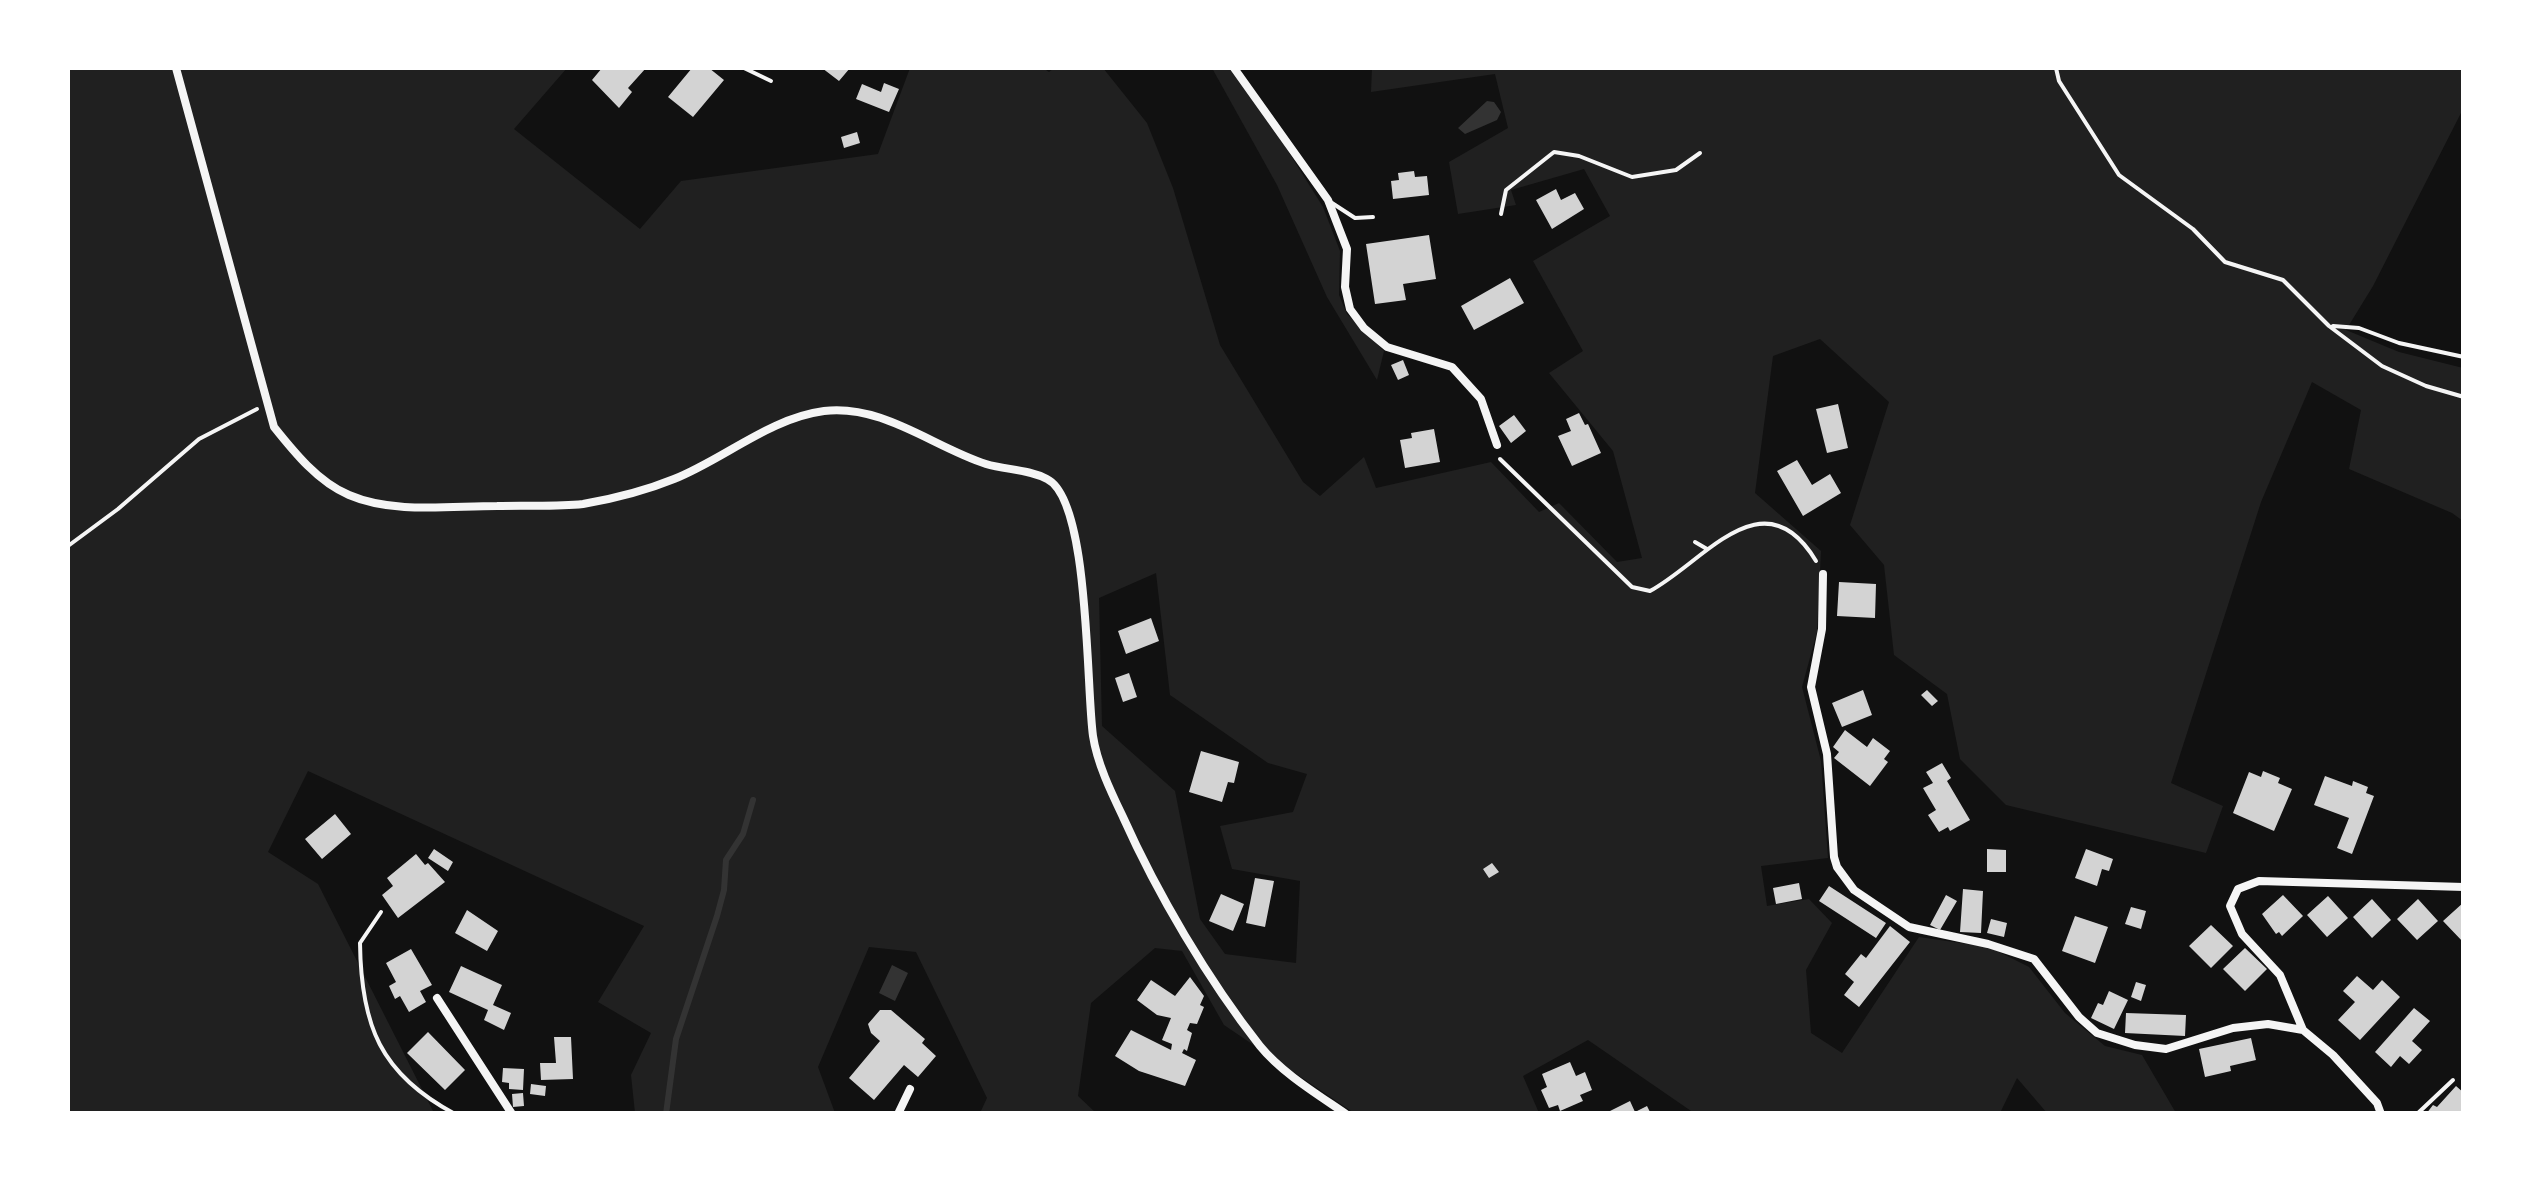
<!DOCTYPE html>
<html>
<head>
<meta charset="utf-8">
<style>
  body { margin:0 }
  #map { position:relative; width:2531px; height:1181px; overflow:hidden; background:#111; font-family:"Space Grotesk",sans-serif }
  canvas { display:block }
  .frame { position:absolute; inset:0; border:70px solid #fff; pointer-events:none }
</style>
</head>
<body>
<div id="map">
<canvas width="2531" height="1181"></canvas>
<div class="frame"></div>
</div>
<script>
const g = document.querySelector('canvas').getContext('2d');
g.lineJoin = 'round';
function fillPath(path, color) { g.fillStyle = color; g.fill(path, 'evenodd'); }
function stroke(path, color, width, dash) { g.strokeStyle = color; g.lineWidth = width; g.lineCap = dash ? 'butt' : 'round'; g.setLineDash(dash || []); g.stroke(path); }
fillPath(new Path2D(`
  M68,68H567L514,129L640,229L681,181L878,154L910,68H1043L1049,72L1054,68H1103L1147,123L1173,188L1220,345L1303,482L1320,496L1364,457L1376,488L1491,462L1539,512L1559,503L1617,562L1642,558L1613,451L1549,373L1583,351L1533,261L1610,216L1584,169L1511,190L1516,205L1458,214L1449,162L1508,128L1495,74L1371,92L1372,68H2460L2463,76V109L2373,286L2346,330L2399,352L2463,368V521L2452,513L2349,469L2361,410L2312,382L2261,502L2171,783L2223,806L2206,853L2006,805L1960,759L1947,694L1894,655L1884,565L1850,525L1889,402L1820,339L1773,356L1755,493L1821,551L1817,632L1802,687L1821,761L1828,858L1761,866L1767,906L1809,899L1832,923L1806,970L1811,1033L1842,1053L1919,937L1989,947L2029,967L2065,1013L2105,1046L2142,1055L2176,1113H2047L2017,1078L2000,1113H1694L1588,1040L1523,1076L1539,1113H1354L1224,1025L1182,951L1155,948L1091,1003L1078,1096L1096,1113H980L987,1098L916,952L869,947L818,1067L835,1113H635L631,1075L651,1033L598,1002L644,926L308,771L268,852L318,884L434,1113H68ZM1156,573L1170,695L1268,763L1307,774L1293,812L1220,826L1232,869L1300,881L1296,963L1225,954L1200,919L1175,791L1102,726L1099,598Z
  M1212,68H1229L1278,135L1323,207L1340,251L1339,295L1347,314L1384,351L1377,380L1327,297L1277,185Z`), '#202020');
fillPath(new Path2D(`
  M1487,101L1494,102L1501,112L1497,120L1465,134L1458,128Z
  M892,965L908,973L895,1001L879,993Z`), '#333');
stroke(new Path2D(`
  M666,1114L676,1039L717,916L724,890L726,860L743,834L753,800`), '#333', 6);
fillPath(new Path2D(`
  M602,68H646L628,88L632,92L619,108L592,80Z
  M692,68H709L724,80L693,117L668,97Z
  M822,68H850L839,81Z
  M884,83L899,89L889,112L856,99L862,84L881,92Z
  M857,132L860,143L844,148L841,137Z
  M1414,171L1415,177L1427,176L1429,195L1393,199L1391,181L1399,180L1398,173Z
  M1556,189L1561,200L1575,193L1584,209L1552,229L1536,200Z
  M1429,235L1436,279L1403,284L1406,300L1375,304L1366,244Z
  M1510,278L1524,303L1474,330L1461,306Z
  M1403,360L1409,375L1398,380L1391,365Z
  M1838,404L1848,448L1827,453L1816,409Z
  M1579,413L1585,425L1588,424L1601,453L1572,466L1558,436L1571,431L1566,419Z
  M1514,415L1526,431L1511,443L1499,426Z
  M1434,429L1440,462L1405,468L1400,440L1412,438L1411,433Z
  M1797,460L1812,485L1830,474L1841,493L1803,516L1777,471Z
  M1839,582L1876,584L1875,618L1837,616Z
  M1151,618L1159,641L1126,654L1118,631Z
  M1129,673L1137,697L1123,702L1115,678Z
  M1863,690L1872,715L1842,727L1832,703Z
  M1927,690L1938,701L1932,706L1921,695Z
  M1845,730L1867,747L1873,738L1890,751L1884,759L1888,762L1870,786L1834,758L1839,752L1833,747Z
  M1201,751L1239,762L1234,783L1228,782L1222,802L1189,792Z
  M1942,763L1951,778L1947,781L1970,820L1950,831L1948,827L1939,832L1928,815L1936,810L1923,788L1933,783L1926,772Z
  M2263,771L2280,778L2278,783L2292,789L2274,831L2233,813L2249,772L2261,777Z
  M2325,776L2352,786L2353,781L2368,787L2366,793L2374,796L2352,854L2337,848L2349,818L2314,805Z
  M335,814L351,834L322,859L305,839Z
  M434,849L453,862L448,871L428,858Z
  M1987,849L2006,850V872H1987Z
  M2086,849L2113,859L2109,871L2102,869L2097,886L2075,878Z
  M416,854L425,865L428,863L445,882L398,918L382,895L393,886L387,878Z
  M1492,863L1499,872L1489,878L1483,869Z
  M1255,878L1274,881L1265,927L1246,923Z
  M1799,883L1802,899L1776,904L1773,888Z
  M1829,886L1886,923L1876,938L1819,901Z
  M1963,889L1983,891L1981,933L1960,932Z
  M1221,894L1244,904L1233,931L1209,921Z
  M1946,895L1957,901L1940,930L1930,925Z
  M2283,895L2303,916L2282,936L2279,932L2276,934L2262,914Z
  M2328,896L2348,918L2327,937L2307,915Z
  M2372,899L2391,920L2372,938L2353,917Z
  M2418,899L2438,921L2417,940L2397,919Z
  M2464,902V943L2443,921Z
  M2131,907L2146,911L2141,929L2125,924Z
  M467,910L498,931L487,951L455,933Z
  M2075,916L2108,927L2095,963L2062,951Z
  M1991,919L2007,923L2004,937L1987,933Z
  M2211,925L2233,946L2211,968L2189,946Z
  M1890,926L1910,942L1859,1007L1844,995L1854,982L1845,974L1861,954L1866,958Z
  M2245,948L2267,969L2245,991L2223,969Z
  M411,949L432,985L420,991L426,1002L409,1012L400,996L395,999L389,986L396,982L386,963Z
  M461,966L502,985L493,1005L511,1013L504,1030L484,1020L488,1010L449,992Z
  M2357,976L2373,990L2382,980L2400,997L2360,1040L2338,1020L2355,1002L2343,991Z
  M1190,977L1204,996L1200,1005L1204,1007L1197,1024L1190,1023L1187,1030L1192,1033L1187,1051L1184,1049L1182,1053L1196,1060L1185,1086L1139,1071L1115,1056L1131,1030L1171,1050L1172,1044L1162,1040L1171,1018L1157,1015L1137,1000L1151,980L1175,996Z
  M2136,982L2146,985L2141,1001L2131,997Z
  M2109,991L2128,1000L2114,1029L2091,1018L2098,1003L2103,1005Z
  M2414,1008L2430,1021L2412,1041L2422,1050L2409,1064L2400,1056L2391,1067L2375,1052Z
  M880,1010H891L925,1039L922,1043L936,1056L918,1077L904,1065L874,1100L849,1078L880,1041L871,1033L868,1024Z
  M2126,1013L2186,1015L2185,1036L2125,1033Z
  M428,1032L465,1070L445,1090L407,1053Z
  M554,1037H571L573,1079L541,1080L540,1063H556Z
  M2251,1038L2256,1060L2230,1066L2231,1071L2205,1077L2199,1049Z
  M1570,1062L1576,1076L1585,1072L1592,1090L1580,1095L1583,1101L1560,1111L1558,1105L1549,1108L1541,1090L1547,1087L1542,1074Z
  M503,1068L524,1069L523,1090L509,1089V1083L502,1082Z
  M531,1084L546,1086L545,1096L530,1094Z
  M2456,1086L2464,1093V1114H2426L2433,1105L2437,1107Z
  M523,1093L524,1106L513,1107L512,1094Z
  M1630,1101L1635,1112L1647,1106L1651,1114H1612L1610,1111Z`), '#d3d3d3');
stroke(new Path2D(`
  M2056,68L2059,81L2119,175L2193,229L2225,262L2283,280L2329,326L2382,366L2426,386L2464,397
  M1501,214L1506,190L1554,152L1579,156L1632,177L1676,170L1700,153
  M2333,326L2359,328L2399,343L2464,357
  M1500,459L1632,587L1650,591C1704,562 1764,474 1816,561
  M1695,542L1707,549
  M68,546L118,509L199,439L257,409`), '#f5f5f5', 4);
stroke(new Path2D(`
  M744,68L771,81
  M1332,203L1355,218L1373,217
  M381,912L360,943C361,1025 380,1074 455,1114
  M2417,1114L2453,1080`), '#f5f5f5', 4);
stroke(new Path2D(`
  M176,68L274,427C294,452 318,482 349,495C393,514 449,506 497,506C525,505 555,507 583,504C612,499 647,490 674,479C724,459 770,418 824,411C883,404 933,447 986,464C1006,470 1028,469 1047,479C1090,500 1086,687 1093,736C1097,763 1111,792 1123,817C1157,893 1208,980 1260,1046C1282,1073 1317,1094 1346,1114
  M1234,68L1328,200L1347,249L1345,287L1350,309L1364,328L1387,347L1452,367L1481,399L1497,445
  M1823,574L1822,629L1811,687L1827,754L1834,857L1837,867L1854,890L1909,927L1988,944L2034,959L2079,1017L2097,1033L2135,1045L2166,1049L2233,1028L2268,1024L2303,1030L2333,1055L2377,1103L2381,1114
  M437,998L512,1114
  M2303,1030L2280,975L2242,934L2230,906L2238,889L2259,881L2464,887
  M898,1114L910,1089`), '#f5f5f5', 8);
</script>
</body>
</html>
